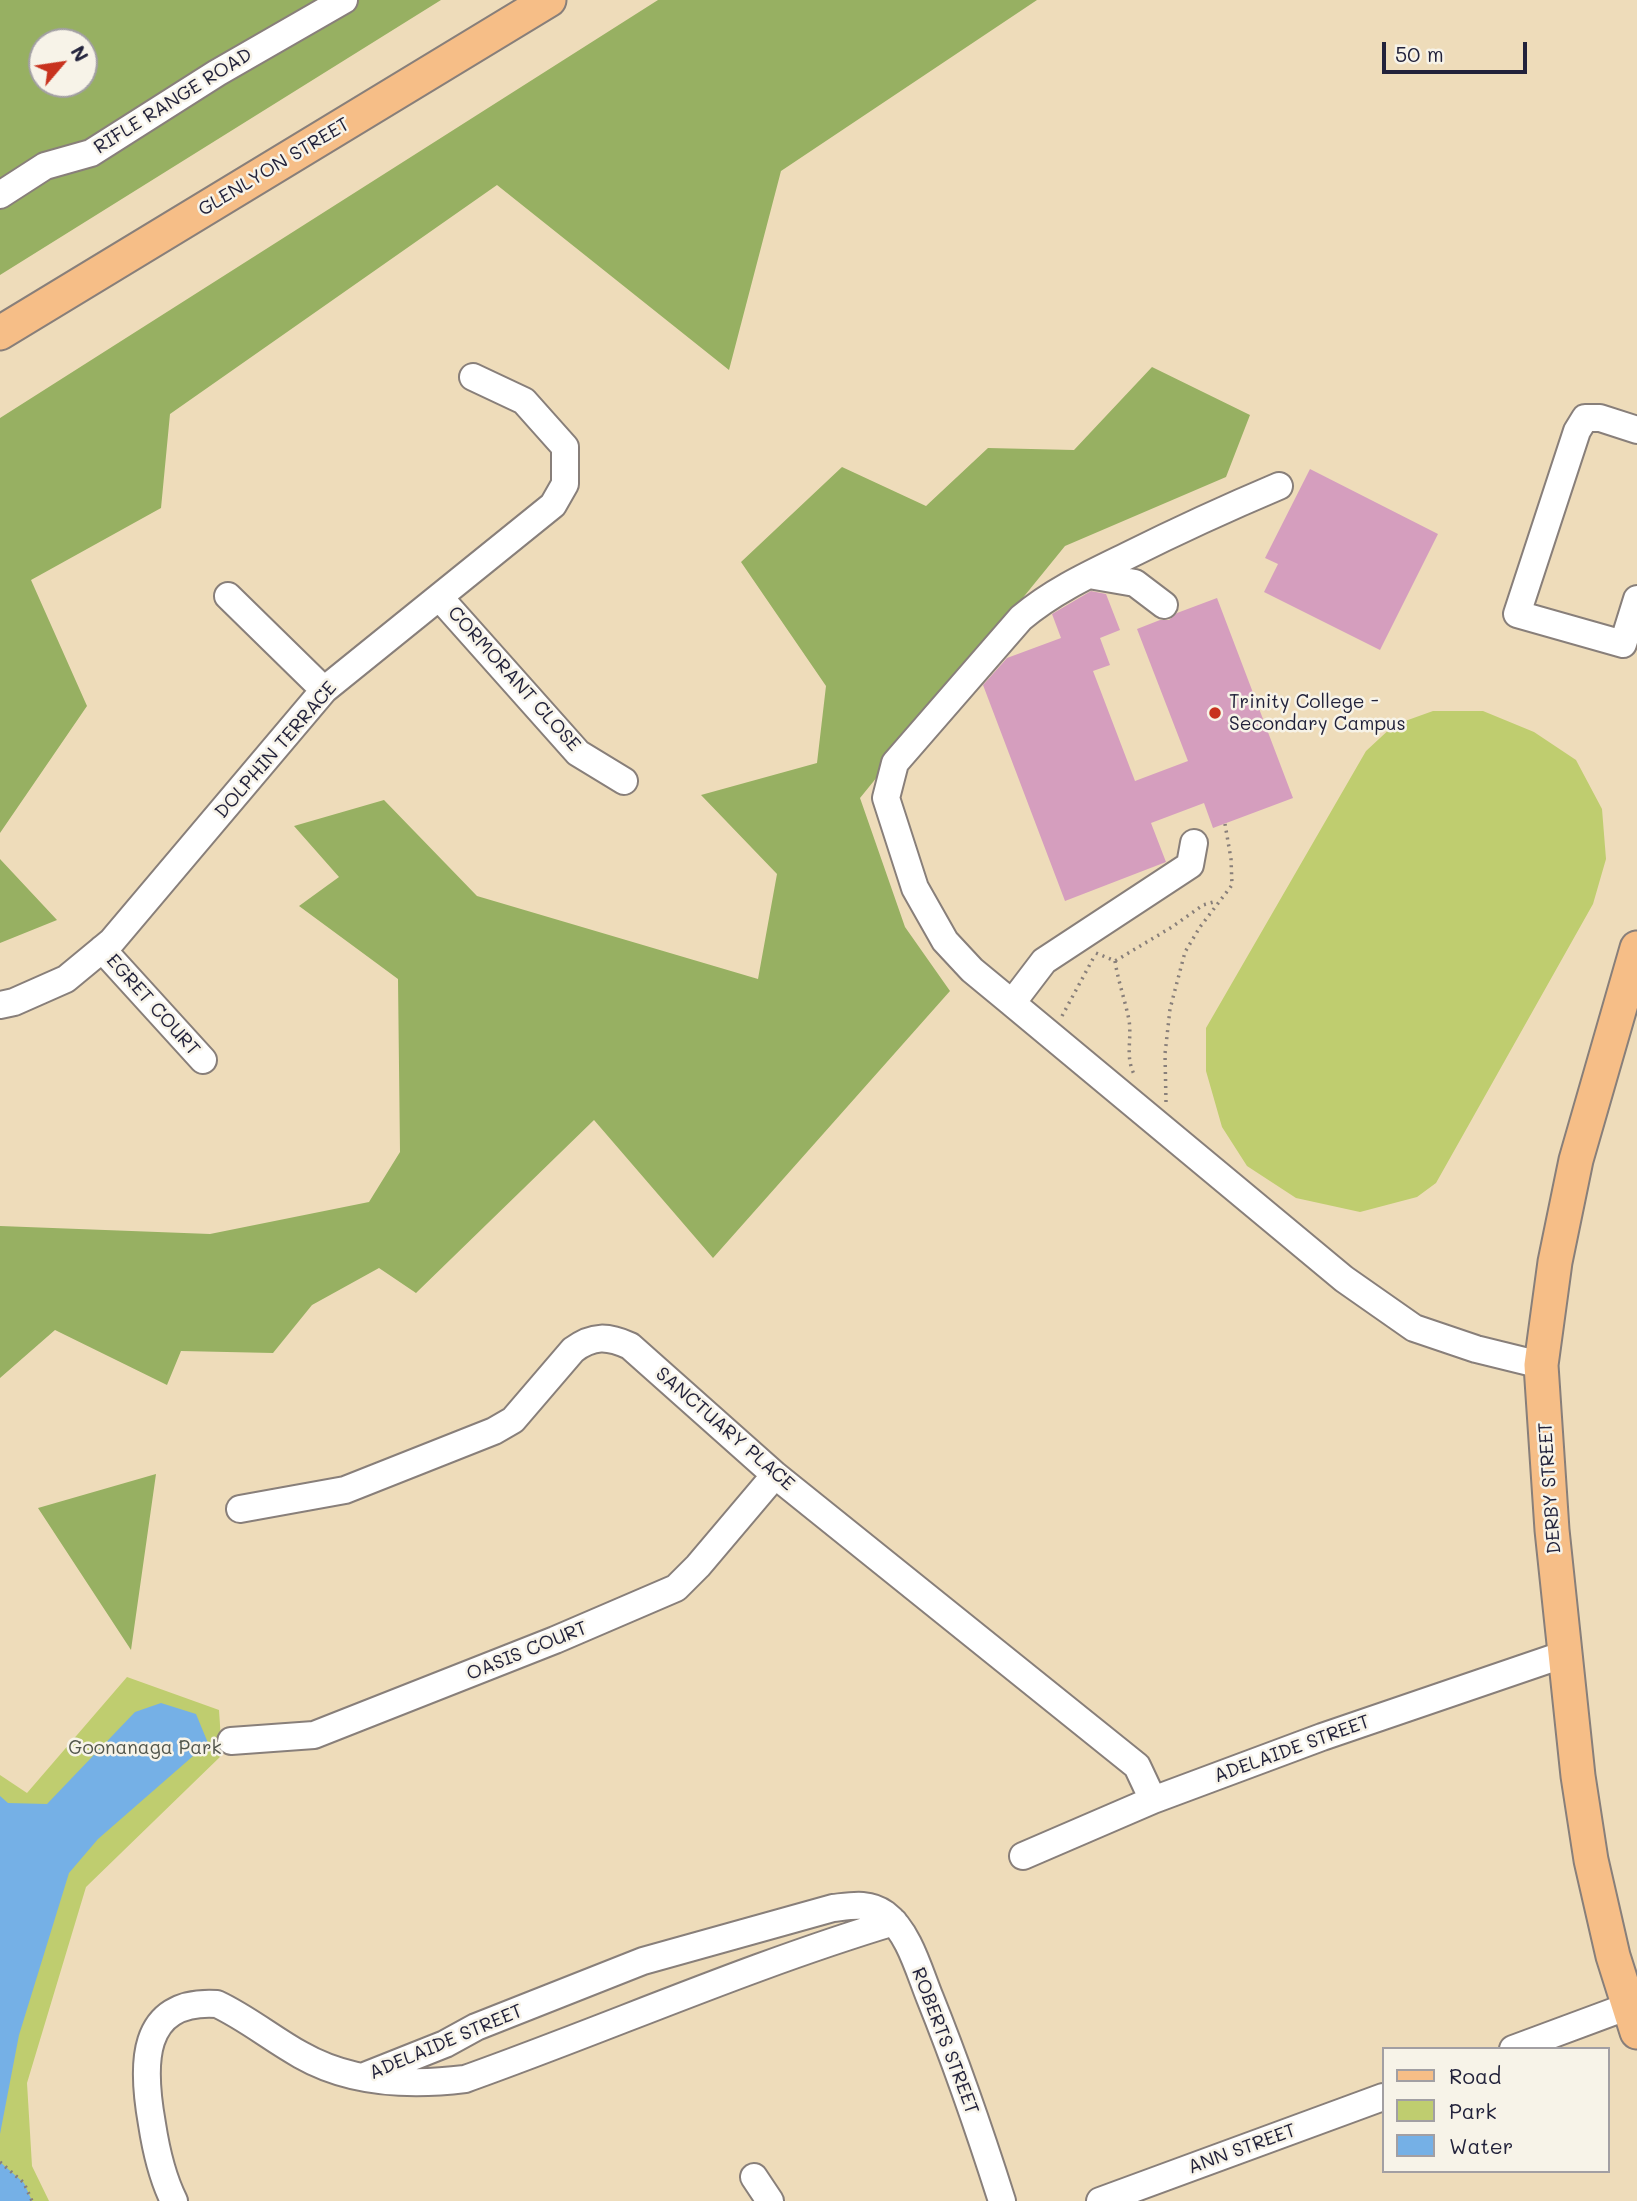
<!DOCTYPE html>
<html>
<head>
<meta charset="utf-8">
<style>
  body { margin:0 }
  #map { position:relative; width:1637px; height:2201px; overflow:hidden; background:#eedcba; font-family:Mali,sans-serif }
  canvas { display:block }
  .legend { position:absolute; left:1382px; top:2047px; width:228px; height:126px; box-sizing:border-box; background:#f7f3e8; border:2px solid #a29fa3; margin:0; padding:9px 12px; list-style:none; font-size:21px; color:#22223b }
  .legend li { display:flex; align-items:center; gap:14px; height:35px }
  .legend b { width:35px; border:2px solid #a29fa3 }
  .north { position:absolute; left:28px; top:28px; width:70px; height:70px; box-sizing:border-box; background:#f7f3e8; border:2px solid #a29fa3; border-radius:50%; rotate:61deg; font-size:19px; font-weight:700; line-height:28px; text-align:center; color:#22223b }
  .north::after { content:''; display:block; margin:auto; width:24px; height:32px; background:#c8321e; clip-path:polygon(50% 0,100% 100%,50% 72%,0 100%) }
  .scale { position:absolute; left:1382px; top:42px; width:145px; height:32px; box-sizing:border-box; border:4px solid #22223b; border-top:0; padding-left:9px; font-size:21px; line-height:24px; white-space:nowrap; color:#22223b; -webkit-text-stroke:5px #f7f3e8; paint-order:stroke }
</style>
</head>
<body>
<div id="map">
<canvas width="1637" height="2201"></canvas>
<ul class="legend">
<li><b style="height:9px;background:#f6be87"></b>Road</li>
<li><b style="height:19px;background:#bfcd6f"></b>Park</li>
<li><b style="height:19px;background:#75b0e6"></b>Water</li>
</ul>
<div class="north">N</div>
<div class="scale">50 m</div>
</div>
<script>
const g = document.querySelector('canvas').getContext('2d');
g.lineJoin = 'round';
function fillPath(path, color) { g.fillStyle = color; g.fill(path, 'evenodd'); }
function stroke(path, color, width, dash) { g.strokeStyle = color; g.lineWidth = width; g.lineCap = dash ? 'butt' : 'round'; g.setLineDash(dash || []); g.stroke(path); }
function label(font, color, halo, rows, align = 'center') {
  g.font = font + ' Mali,sans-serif'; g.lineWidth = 5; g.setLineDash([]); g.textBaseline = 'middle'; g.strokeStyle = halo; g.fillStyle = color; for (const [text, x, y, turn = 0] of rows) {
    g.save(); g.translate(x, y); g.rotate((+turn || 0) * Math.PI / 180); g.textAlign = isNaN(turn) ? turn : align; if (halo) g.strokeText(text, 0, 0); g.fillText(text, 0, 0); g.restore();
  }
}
fillPath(new Path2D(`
  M1433,711H1483L1534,732L1576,760L1602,809L1606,859L1593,904L1436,1183L1417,1197L1360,1212L1296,1198L1247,1166L1222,1127L1206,1071V1028L1366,751L1394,725Z
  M127,1677L219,1710L222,1755L86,1887L27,2083L32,2166L49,2201H0V1775L27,1793Z`), '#bfcd6f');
fillPath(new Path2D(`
  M0,0H441L0,275ZM42,42H84V84H42Z
  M658,0H1037L781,171L729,370L497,185L170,414L161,508L31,580L87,706L0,833V418Z
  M1152,367L1250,415L1226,477L1065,546L860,798L905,927L950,991L713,1258L594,1120L416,1293L379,1268L312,1305L273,1353L181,1351L167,1385L55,1330L0,1378V1226L210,1234L369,1202L400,1152L398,979L299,906L339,877L294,826L384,800L477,896L758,979L777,874L701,795L817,763L826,686L741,562L842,467L926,506L988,448L1074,450Z
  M0,859L57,920L0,943Z
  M156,1474L131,1650L38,1508Z`), '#97b062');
fillPath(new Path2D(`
  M161,1703L196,1714L208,1743L98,1839L69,1873L19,2035L0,2134V1796L8,1803L47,1804L135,1712Z
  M0,2162L24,2183L32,2201H0Z`), '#75b0e6');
fillPath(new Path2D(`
  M1310,469L1438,534L1380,650L1264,592L1278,564L1265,558Z
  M1091,591L1106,594L1120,630L1100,638L1110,665L1093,671L1135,781L1188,761L1137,629L1160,620H1169L1177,613L1217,598L1293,798L1213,828L1204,803L1151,823L1166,862L1065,901L983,685L1007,658L1061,638L1052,614Z`), '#d59ebe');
const minor = new Path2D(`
  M0,195L45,166L91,153L217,73L344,0
  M1637,430L1600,418H1585L1577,431L1517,614L1623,644L1637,599
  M1089,575L1135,583L1164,605
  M228,596L324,690
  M440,598L578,753L624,781
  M1194,843L1190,865L1044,961L1012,1003L1344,1279L1414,1328L1476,1349L1541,1365
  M102,949L203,1060
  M1012,1003L972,970L945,941L915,888L886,798L895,763L1021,618C1053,591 1090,574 1127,556C1177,531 1227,508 1279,486
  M0,1005L14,1002L66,979L112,941L324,690L553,505L565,484V447L524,401L473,377
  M240,1509L345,1490L494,1431L513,1420L573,1350C593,1335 608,1336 630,1346L775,1475L1137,1766L1153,1800
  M231,1741L314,1735L555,1640L676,1588L698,1566L775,1475
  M1023,1856L1153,1800L1322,1737L1565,1654
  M1513,2049L1637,2003
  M367,2075L445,2044L476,2027L643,1961L833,1908C851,1906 869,1902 885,1914C909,1932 919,1971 930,1998C957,2065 980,2132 1002,2201
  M754,2177L770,2201
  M174,2201C162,2177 156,2150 152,2124C142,2068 138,1999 217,2004C247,2018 272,2039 301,2055C350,2083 409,2086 465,2079C608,2028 748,1966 894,1922
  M1100,2201L1383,2097`);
const major = new Path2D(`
  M0,333L549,0
  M1637,948L1576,1160L1555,1262L1541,1365L1552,1530L1578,1776L1591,1860L1613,1956L1637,2032`);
stroke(minor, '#887f7a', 30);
stroke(major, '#887f7a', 37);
stroke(new Path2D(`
  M1096,953L1115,961L1172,927L1203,905L1217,901
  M1115,961C1118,981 1125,1000 1129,1020C1132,1040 1125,1056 1134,1074
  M1062,1016L1095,955
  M1166,1102L1165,1054L1170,1009L1185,952L1200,927L1232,885L1231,859L1225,824
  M0,2162L24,2183L32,2201`), '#887f7a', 3.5, [2, 5]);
stroke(minor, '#fff', 26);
stroke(major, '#f6be87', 33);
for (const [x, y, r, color] of [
  [1215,713,7,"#c8321e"]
]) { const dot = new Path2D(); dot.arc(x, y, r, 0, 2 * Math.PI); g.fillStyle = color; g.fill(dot); stroke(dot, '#f7f3e8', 2.5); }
label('19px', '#22223b', '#f7f3e8', [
  ["RIFLE RANGE ROAD",173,101,-32],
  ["GLENLYON STREET",274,167,-31],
  ["CORMORANT CLOSE",514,679,48],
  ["DOLPHIN TERRACE",276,750,-49],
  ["EGRET COURT",153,1005,48],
  ["SANCTUARY PLACE",725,1429,41],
  ["DERBY STREET",1550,1488,-94],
  ["OASIS COURT",527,1651,-22],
  ["ADELAIDE STREET",1292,1749,-20],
  ["ROBERTS STREET",945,2041,69],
  ["ADELAIDE STREET",446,2042,-23],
  ["ANN STREET",1242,2149,-20]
]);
label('19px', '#22223b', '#f7f3e8', [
  ["Trinity College -",1229,702],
  ["Secondary Campus",1229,724]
], 'left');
label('19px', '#51554b', '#f7f3e8', [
  ["Goonanaga Park",145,1748]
]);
</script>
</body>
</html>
